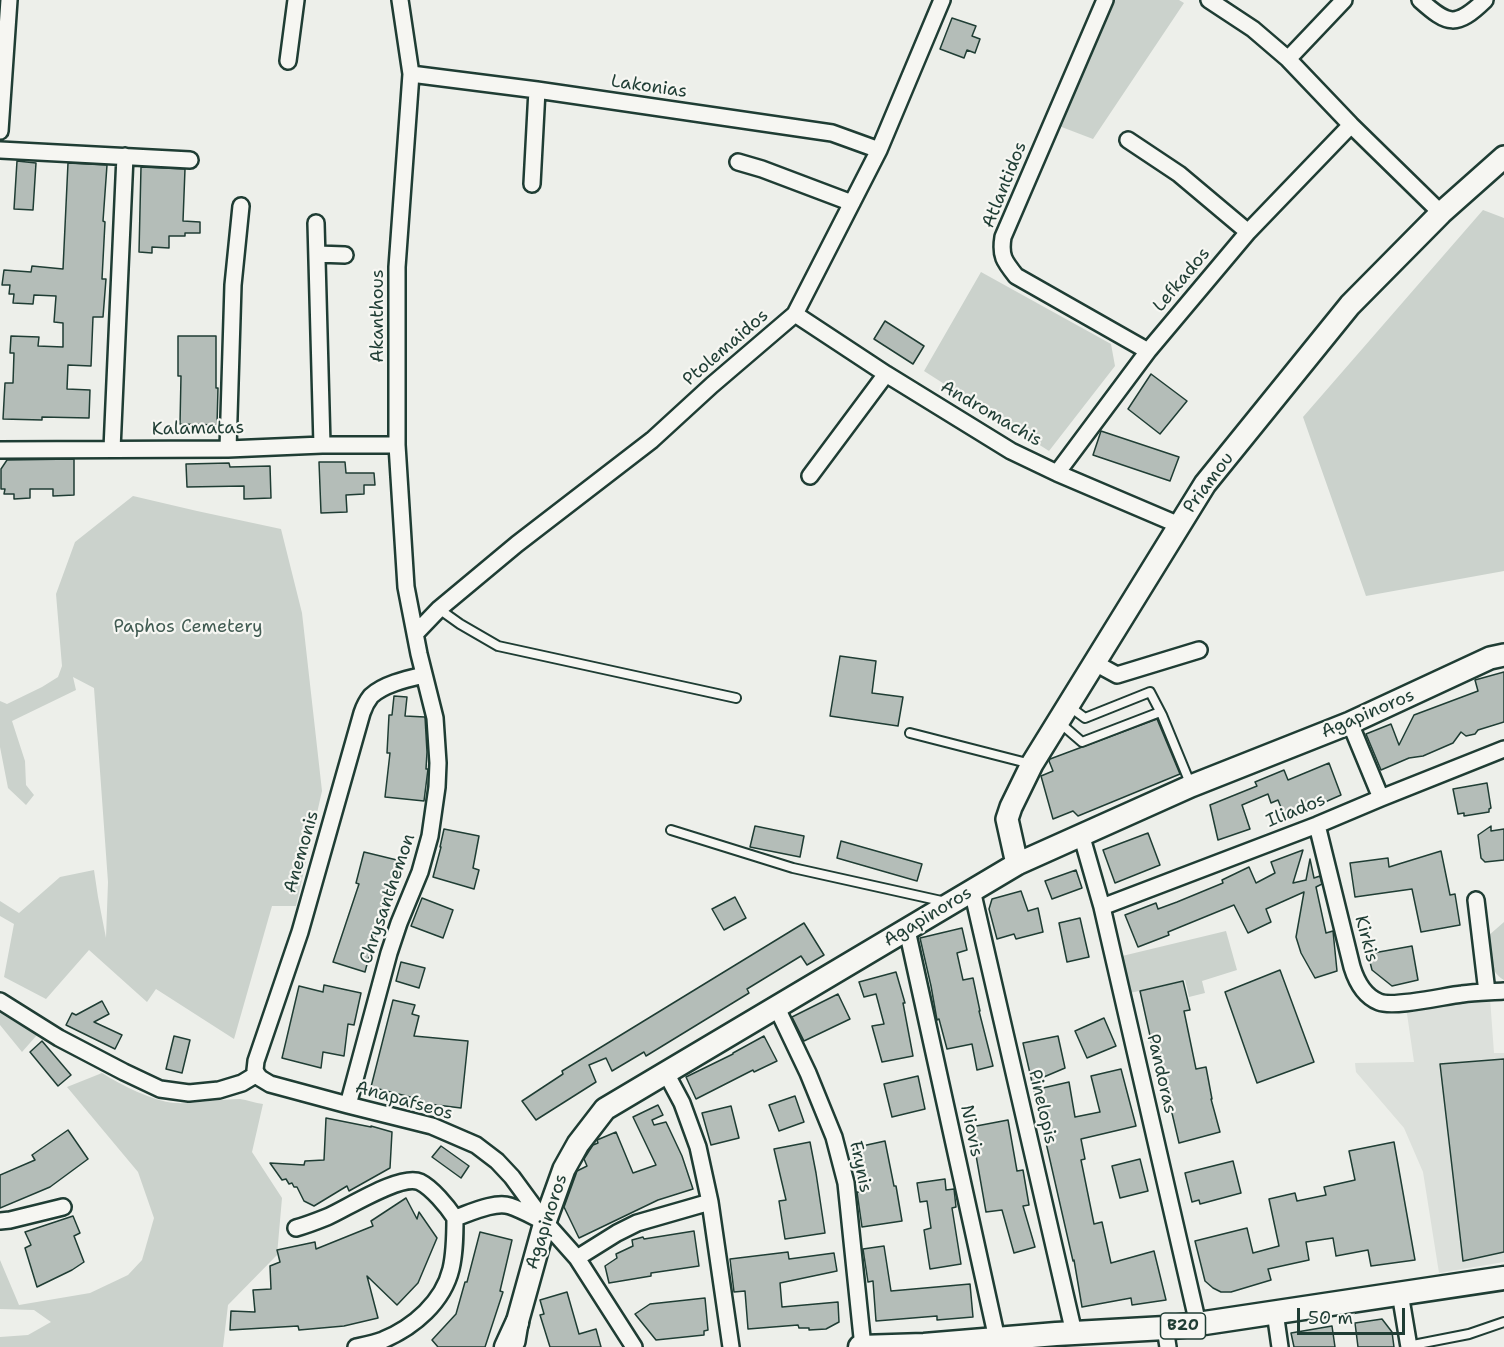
<!DOCTYPE html>
<html>
<head>
<meta charset="utf-8">
<style>
  body { margin:0 }
  #map { position:relative; width:1504px; height:1347px; overflow:hidden; background:#edefea; font-family:"Shantell Sans",sans-serif }
  canvas { display:block }
  .scale { position:absolute; left:1297px; top:1308px; width:108px; height:27px; box-sizing:border-box; border:3px solid #1f3d34; border-top:0; padding-left:8px; font-size:18px; line-height:21px; white-space:nowrap; color:#1f3d34; -webkit-text-stroke:4px #f6f6f2; paint-order:stroke }
</style>
</head>
<body>
<div id="map">
<canvas width="1504" height="1347"></canvas>
<div class="scale">50 m</div>
</div>
<script>
const g = document.querySelector('canvas').getContext('2d');
g.lineJoin = 'round';
function fillPath(path, color) { g.fillStyle = color; g.fill(path, 'evenodd'); }
function stroke(path, color, width, dash) { g.strokeStyle = color; g.lineWidth = width; g.lineCap = dash ? 'butt' : 'round'; g.setLineDash(dash || []); g.stroke(path); }
function label(font, color, halo, rows, align = 'center') {
  g.font = font + ' "Shantell Sans",sans-serif'; g.lineWidth = 4.5; g.setLineDash([]); g.textBaseline = 'middle'; g.strokeStyle = halo; g.fillStyle = color; for (const [text, x, y, turn = 0] of rows) {
    g.save(); g.translate(x, y); g.rotate((+turn || 0) * Math.PI / 180); g.textAlign = isNaN(turn) ? turn : align; if (halo) g.strokeText(text, 0, 0); g.fillText(text, 0, 0); g.restore();
  }
}
fillPath(new Path2D(`
  M1490,998L1494,1053H1504V1262L1439,1273L1423,1172L1404,1128L1356,1072L1355,1063L1414,1062L1406,1007Z`), '#dce0db');
fillPath(new Path2D(`
  M1114,0H1179L1184,3L1093,139L1059,126L1093,45Z
  M1483,210L1504,218V571L1366,596L1303,417Z
  M981,272L1111,344L1115,366L1049,451L924,371Z
  M133,496L197,511L281,529L302,613L322,791L296,906H272L234,1039L156,989L147,1002L89,950L46,999L4,977L14,924L0,916V901L19,913L60,877L94,870L98,897L106,938L108,882L94,688L73,677L76,690L12,721L25,761L26,785L34,795L26,805L8,788L0,747V701L7,704L42,687L58,677L62,666L56,594L75,542Z
  M1504,922V980C1488,971 1490,953 1488,936Z
  M1226,931L1237,970L1202,981L1205,993L1189,997L1185,980L1126,994L1118,957Z
  M0,1013L37,1035L22,1052L0,1025Z
  M102,1073C121,1085 152,1101 175,1103C197,1104 218,1099 240,1099C247,1100 255,1103 263,1104L252,1152L282,1198L277,1255L228,1305L223,1347H0V1337L28,1335L51,1322L34,1310L0,1309V1260L19,1305L90,1293L128,1275L142,1260L154,1218L138,1172L67,1087Z`), '#cbd2cc');
const building = new Path2D(`
  M952,18L976,26L972,36L980,39L975,53L967,50L964,58L940,49Z
  M17,161L36,163L33,210L14,209Z
  M68,163L107,165L103,221L105,222L102,279H106L103,317H93L91,366L68,365L67,389L90,390L89,418L42,417V420L3,419L5,383H13L14,353H10L11,336L39,337L38,346L63,347V323L54,322L56,296L34,295L33,304L13,303L14,294H9L10,285H2L4,270L31,272L32,266L63,269Z
  M141,167L185,169L183,221L200,222V233H185V236H169V248L152,247V253L139,252Z
  M885,321L924,346L913,364L874,339Z
  M178,336H216V388H218L217,425L180,424L181,376H178Z
  M1151,374L1187,401L1160,434L1128,409Z
  M1101,431L1179,457L1170,481L1093,455Z
  M74,459V495L53,496V489H30V498L14,499V494H4L5,489H1V469L7,460Z
  M319,462H345L346,473H374L375,485H364V494L346,495L347,512L321,513Z
  M229,463L230,467L270,466L271,498L244,499V486L187,487L186,464Z
  M840,656L876,661L872,693L903,697L898,726L830,716Z
  M1504,672V722L1478,730L1475,734L1466,736L1461,732L1453,743L1423,756L1409,758L1381,770L1366,734L1391,724L1399,745L1414,715L1478,691L1475,680Z
  M394,696L407,697L405,716L425,717L427,752L426,769H428L424,801L385,797L390,753H387L389,715H392Z
  M1157,719L1180,774L1078,816L1073,811L1053,819L1041,776L1053,771L1049,761L1050,759Z
  M1329,763L1341,795L1316,806L1315,802L1284,815L1278,800L1271,803L1268,794L1242,805L1250,829L1218,840L1210,805L1257,786L1255,782L1284,770L1288,780Z
  M1487,783L1491,808L1489,809V812L1464,816V813L1458,814L1453,789Z
  M755,826L804,836L800,857L750,847Z
  M1491,826V831L1504,829V860L1485,862L1481,858L1478,835Z
  M444,829L479,836L473,868L479,870L474,889L433,877L441,847H440Z
  M1148,833L1160,865L1115,883L1103,850Z
  M841,841L922,864L917,881L837,858Z
  M1303,850L1293,883L1306,880L1310,859L1314,878L1320,876L1322,884L1316,887L1326,933L1333,931L1337,971L1315,978L1301,953L1296,937L1304,892L1266,909L1271,922L1248,933L1234,905L1168,932L1169,935L1138,947L1125,915L1156,903L1158,909L1177,902L1223,883L1222,880L1249,867L1256,883L1275,873L1271,862Z
  M1441,851L1450,895L1455,894L1460,925L1421,932L1412,889L1355,897L1350,863L1388,858L1389,867Z
  M364,852L401,861L394,892L390,891L371,949L365,972L333,962L359,884L356,883Z
  M1076,870L1082,888L1052,899L1045,881Z
  M1021,891L1028,911L1038,908L1043,932L1016,939L1014,934L997,939L989,909L992,899Z
  M735,897L746,918L724,930L712,909Z
  M422,898L453,910L443,938L411,926Z
  M1080,918L1089,957L1067,962L1059,923Z
  M804,923L824,955L807,965L801,956L747,989L749,993L646,1056L644,1052L612,1071L606,1058L589,1065L596,1082L536,1120L522,1101L563,1074L562,1071Z
  M962,928L967,950L957,953L963,980L973,978L980,1011H979L993,1066L977,1070L972,1044L947,1049L939,1019L937,1020L931,986L920,938Z
  M1412,946L1418,980L1392,986L1372,970L1368,954Z
  M401,962L425,968L419,988L396,981Z
  M1280,970L1314,1062L1257,1083L1225,992Z
  M896,972L905,1003H903L913,1056L882,1062L872,1026L884,1024L876,994L864,997L859,982Z
  M1183,981L1190,1010L1184,1011L1196,1069L1206,1067L1212,1099H1211L1220,1132L1179,1143L1161,1066L1157,1067L1140,991Z
  M324,985L361,993L354,1025L348,1024L344,1056L323,1052L321,1068L282,1058L299,986L323,992Z
  M838,994L850,1019L804,1041L792,1017Z
  M393,1000L415,1005L412,1014L419,1016L414,1036L468,1041L461,1108L421,1103L422,1100L371,1087Z
  M102,1001L109,1014L94,1022L122,1035L115,1049L66,1025L72,1013L76,1015Z
  M1104,1018L1116,1046L1087,1058L1075,1031Z
  M174,1036L190,1040L182,1073L166,1069Z
  M764,1036L777,1061L754,1072L753,1070L696,1099L686,1077L733,1054V1053Z
  M1058,1036L1065,1068L1032,1082L1023,1043Z
  M42,1041L71,1075L58,1086L30,1052Z
  M1504,1059V1252L1463,1261L1440,1064Z
  M1121,1069L1136,1126L1081,1139L1085,1159L1081,1160L1094,1224L1102,1222L1111,1263L1154,1251L1166,1300L1132,1305L1131,1298L1082,1307L1074,1260L1073,1261L1034,1090L1069,1082L1075,1117L1100,1112L1091,1076Z
  M918,1076L925,1109L892,1117L884,1084Z
  M795,1096L804,1122L779,1131L769,1105Z
  M658,1105L663,1115L652,1120L654,1125L666,1122L682,1156L693,1189L658,1200L579,1238L564,1207L576,1174L577,1171L587,1166L584,1159L589,1151L593,1145L598,1143L597,1140L616,1132L633,1173L656,1165L633,1117Z
  M731,1106L739,1138L711,1145L702,1113Z
  M326,1118L371,1127V1126L392,1132L390,1168L349,1191L347,1186L314,1206L304,1201L297,1187H294L292,1183L289,1184L286,1179L282,1180L270,1163L304,1165L305,1161L324,1160Z
  M1008,1120L1017,1171L1023,1170L1029,1205L1023,1206L1035,1247L1014,1253L1002,1210L986,1212L971,1127Z
  M68,1130L88,1159L50,1187L0,1208V1175L35,1160L32,1155Z
  M885,1141L894,1186H896L902,1221L862,1227L857,1192H861L853,1148Z
  M810,1142L816,1173L825,1233L785,1239L779,1201L786,1200L774,1149Z
  M1394,1142L1415,1260L1371,1266L1368,1250L1336,1256L1333,1238L1306,1242L1309,1260L1268,1269L1271,1280L1231,1292H1221L1213,1288L1205,1281L1195,1241L1247,1228L1253,1253L1279,1246L1269,1199L1295,1193L1297,1201L1326,1195L1324,1187L1355,1180L1349,1151Z
  M441,1146L469,1166L461,1178L432,1157Z
  M1140,1159L1148,1191L1120,1198L1112,1166Z
  M1233,1161L1241,1193L1200,1204L1199,1200L1192,1202L1185,1173Z
  M945,1179L946,1190L954,1189L956,1207L952,1208L961,1264L930,1269L924,1230L931,1228L927,1201L920,1202L917,1183Z
  M406,1198L417,1219L419,1212L437,1238L418,1283L397,1305L367,1276L378,1318L344,1326L299,1330L298,1326L230,1330L231,1311L255,1312L253,1290L271,1289L270,1266L280,1262L277,1250L315,1242L316,1249L373,1226L371,1221Z
  M73,1216L80,1233L74,1236L84,1262L72,1270L37,1287L25,1248L31,1245L25,1232Z
  M694,1231L699,1266L651,1273V1276L609,1283L605,1266L617,1258L616,1254L633,1246L632,1240L643,1237L644,1239Z
  M480,1232L512,1240L500,1291L503,1292L485,1347H438L432,1340L456,1314L465,1282H467Z
  M884,1246L891,1291L970,1284L973,1317L937,1320V1316L876,1321L873,1281L868,1282L863,1249Z
  M788,1252L789,1259L834,1253L837,1271L780,1283L782,1307L838,1302L839,1322L826,1329L809,1330V1328H799L798,1325L748,1329L745,1291L734,1292L730,1259Z
  M567,1292L579,1334L596,1329L601,1347H550L540,1315L544,1314L540,1300Z
  M705,1298L708,1330L704,1331V1335L656,1340L635,1314L650,1304Z
  M1382,1319L1392,1332L1394,1347H1358L1355,1323Z
  M1332,1326L1335,1347H1294L1291,1333Z`);
fillPath(building, '#b4bdb8');
stroke(building, '#1f3d34', 1.5);
const lane = new Path2D(`
  M439,609L460,624L498,646L736,698
  M1070,707L1085,718L1150,692L1162,715L1190,783
  M1060,723L1082,742L1160,712
  M910,733L1031,764
  M671,830L793,868L946,902
  M1408,1346L1469,1334L1504,1322`);
const street = new Path2D(`
  M1105,0L1003,237C1000,256 1004,261 1016,276L1148,351
  M1209,0L1253,29L1288,59L1351,125L1441,213
  M1420,0C1448,25 1456,28 1485,0
  M1288,59L1344,0
  M288,61L296,0
  M411,74L537,90L832,133L879,150
  M0,131L9,0
  M1128,140L1179,174L1248,232
  M0,150L190,160
  M738,162L762,169L852,203
  M532,184L537,90
  M316,223L322,445
  M317,254L345,255
  M795,314L886,374L1011,451L1057,473L1179,525
  M112,449L125,156
  M228,449L233,285L241,206
  M0,450L228,449L322,445H397
  M1057,473L1148,351L1248,232L1351,125
  M810,476L886,374
  M416,633L439,609L517,544L652,440L712,385L795,314L879,150L942,0
  M1095,663L1117,675L1199,650
  M1350,723L1381,798
  M1317,825L1352,967C1356,980 1364,996 1379,1002C1394,1008 1444,996 1462,994C1476,992 1490,992 1504,991
  M1081,834L1102,907L1198,1324
  M972,890L1074,1333
  M1476,900L1487,992
  M1102,907L1317,825L1381,798L1504,749
  M907,930L997,1339
  M0,1001L59,1038L124,1072L160,1089L189,1093L219,1090L242,1083L257,1074
  M776,1006L808,1073L834,1137L846,1183L863,1347
  M666,1073L682,1103L698,1147L710,1202L731,1347
  M257,1074L260,1078L270,1084L348,1105L432,1126L476,1145L497,1161L512,1177L545,1222L577,1258L634,1347
  M257,1074L255,1070L256,1061L300,932L362,713C364,707 367,701 371,696C384,684 407,679 424,675
  M348,1105L389,953L399,923L420,872L430,836L437,787L438,763L435,718L419,654L406,587L397,445V267L411,74L400,0
  M455,1218C470,1213 495,1201 510,1206C522,1210 534,1217 545,1222
  M0,1221L10,1220L63,1207
  M296,1228C307,1225 317,1221 327,1217C346,1209 401,1173 420,1182C432,1188 447,1206 455,1218
  M577,1258L617,1233L637,1223L710,1202
  M1400,1293L1409,1347
  M1275,1312L1280,1347
  M1165,1328L1168,1347
  M356,1347C365,1345 375,1343 383,1340C414,1327 443,1302 451,1269C455,1252 455,1235 455,1218`);
const secondary = new Path2D(`
  M1017,864L1007,819L1011,807L1032,764L1205,484L1350,305L1441,213L1504,157
  M514,1341L517,1323L545,1222L564,1169L578,1144L605,1109L1017,864L1191,786L1350,723L1490,658L1504,655`);
const primary = new Path2D(`
  M506,1347L517,1323
  M860,1347L924,1345L1056,1334L1165,1328L1198,1324L1504,1278`);
stroke(lane, '#1f3d34', 12);
stroke(street, '#1f3d34', 20);
stroke(secondary, '#1f3d34', 26);
stroke(primary, '#1f3d34', 27);
stroke(lane, '#f6f6f2', 8);
stroke(street, '#f6f6f2', 15);
stroke(secondary, '#f6f6f2', 21);
stroke(primary, '#f6f6f2', 22);
for (const [x, y, w] of [
  [1183,1326,45]
]) { const box = new Path2D(); box.roundRect(x - w / 2, y - 13, w, 26, 4.5); g.fillStyle = '#f6f6f2'; g.fill(box); stroke(box, '#1f3d34', 1.5); }
label('bold 16px', '#1f3d34', null, [
  ["B20",1183,1326]
]);
label('18px', '#1f3d34', '#f6f6f2', [
  ["Lakonias",649,87,8],
  ["Atlantidos",1005,185,-68],
  ["Lefkados",1182,280,-50],
  ["Akanthous",378,316,-90],
  ["Ptolemaidos",726,348,-41],
  ["Andromachis",991,414,30],
  ["Kalamatas",198,429,-1],
  ["Priamou",1209,483,-53],
  ["Agapinoros",1368,714,-23],
  ["Iliados",1296,811,-22],
  ["Anemonis",302,852,-74],
  ["Chrysanthemon",388,899,-71],
  ["Agapinoros",928,917,-31],
  ["Kirkis",1366,939,75],
  ["Pandoras",1161,1074,77],
  ["Anapafseos",404,1101,16],
  ["Pinelopis",1042,1107,77],
  ["Niovis",971,1131,78],
  ["Frynis",860,1167,78],
  ["Agapinoros",547,1222,-72]
]);
label('18px', '#415b52', '#f6f6f2', [
  ["Paphos Cemetery",188,627]
]);
</script>
</body>
</html>
